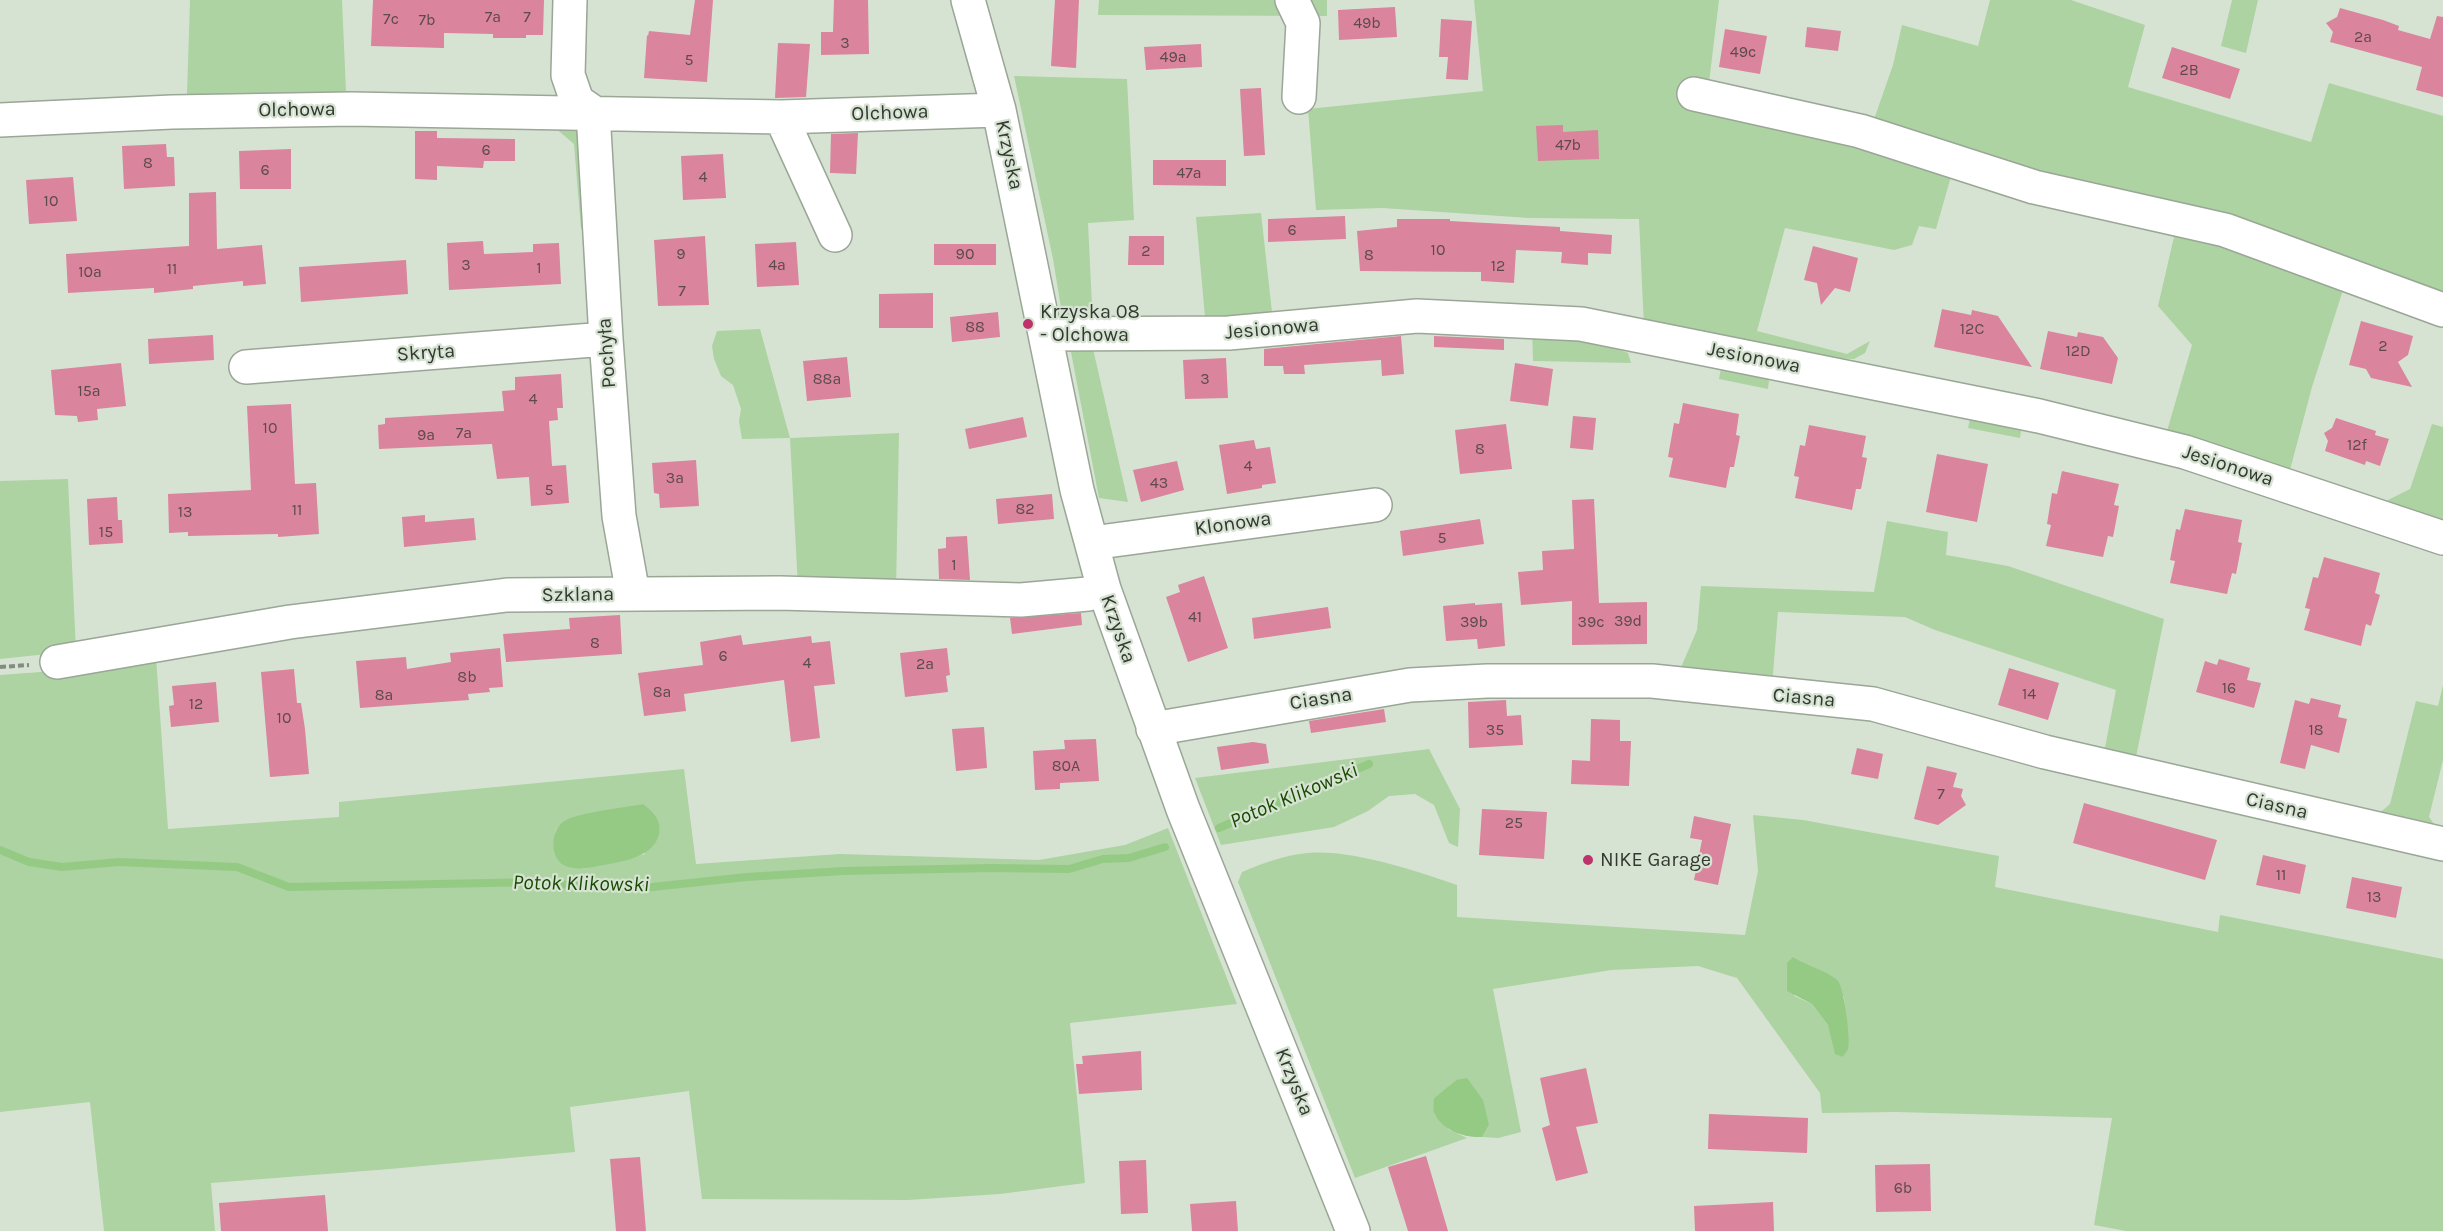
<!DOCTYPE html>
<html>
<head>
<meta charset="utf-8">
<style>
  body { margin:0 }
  canvas { display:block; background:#d6e3d2 }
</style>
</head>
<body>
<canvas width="2443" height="1231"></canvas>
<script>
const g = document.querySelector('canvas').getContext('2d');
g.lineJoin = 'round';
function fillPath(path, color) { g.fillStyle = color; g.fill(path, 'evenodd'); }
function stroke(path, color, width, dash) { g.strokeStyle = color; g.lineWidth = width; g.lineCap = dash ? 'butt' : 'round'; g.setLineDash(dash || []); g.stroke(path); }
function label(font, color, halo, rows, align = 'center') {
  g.font = font + ' Karla,sans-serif'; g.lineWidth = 4.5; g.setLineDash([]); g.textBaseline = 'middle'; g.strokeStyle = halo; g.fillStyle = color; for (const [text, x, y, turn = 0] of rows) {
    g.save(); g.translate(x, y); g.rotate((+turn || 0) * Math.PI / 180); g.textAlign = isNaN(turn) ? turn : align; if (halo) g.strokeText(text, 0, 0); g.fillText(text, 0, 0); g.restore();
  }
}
fillPath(new Path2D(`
  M190,0H342L346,91L304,97L248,93L187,95Z
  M1099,0H1327V16L1098,15Z
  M1474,0H1719L1708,91L1872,125L1893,65L1902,25L1978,46L1990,0H2071L2145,25L2128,87L2311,142L2329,83L2443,116V325L2343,290L2312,387L2290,470L2167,431L2192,345L2158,306L2174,237L1952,173L1936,229L1919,226L1912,245L1894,250L1785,228L1757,331L1847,354L1870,341L1865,353L1854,359L1832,358L1644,327L1639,219L1529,218L1382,208L1316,210L1308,109L1483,91Z
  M2232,0H2258L2246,53L2221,46Z
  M1014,76L1127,79L1134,220L1088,223L1093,326L1063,320L1053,259Z
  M564,119L585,134L589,221L581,229L574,144L554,127Z
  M1261,213L1273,321L1206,328L1196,217Z
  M1532,327L1604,336L1614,348L1628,353L1631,363L1533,361Z
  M760,329L790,438L899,433L896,590L798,587L790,438L742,439L739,421L741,409L733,385L721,376L714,359L712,346L717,331Z
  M1091,340L1128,502L1099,498L1070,347Z
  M1722,363L1764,371L1769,380L1768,389L1719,379Z
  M1971,414L1990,418L2021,431L2020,438L1968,428Z
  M2432,424L2443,427V527L2409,514L2386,501L2410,489Z
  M68,479L76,651L0,659V481Z
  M1887,521L1948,532L1946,555L2008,566L2164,619L2136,757L2103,758L2116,690L1935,630L1905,617L1778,612L1772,686L1679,672L1697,630L1701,586L1874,592Z
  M156,657L168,829L339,817V802L684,769L696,864L840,854L1039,860L1125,845L1168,828L1237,1004L1070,1023L1085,1183L1000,1194L908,1200L702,1199L689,1091L570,1107L575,1152L390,1169L211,1183L215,1231H104L90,1102L0,1112V675L54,671ZM643,804L645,854L583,869L554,840L556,830L566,820Z
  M2443,685V760L2429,817L2439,831L2375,817L2390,804L2416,701L2438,706Z
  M1429,749L1460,809L1458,847L1449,843L1434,805L1415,794L1389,796L1368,811L1334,827L1221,845L1195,778Z
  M1753,815L1803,820L1999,856L1995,887L2218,932L2220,915L2443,959V1231H2126L2094,1225L2112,1118L1897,1112L1822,1113L1820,1093L1737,978L1698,966L1611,970L1493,989L1521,1132L1498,1138L1482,1137L1489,1125L1456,1080L1434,1098L1448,1129L1467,1138L1355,1178L1238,882L1242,872C1263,863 1285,855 1308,853C1351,849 1417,871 1457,885V917L1745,935L1758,871ZM1806,966L1824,972L1844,997L1848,1047L1843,1057L1828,1025L1812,1004L1794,996Z`), '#add3a2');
fillPath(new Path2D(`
  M643,804C653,812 662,820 659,834C653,860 616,862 594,867C584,869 571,870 562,864C549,854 551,828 566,820C578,813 627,807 643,804Z
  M1793,957C1805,965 1830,972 1838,981C1844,988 1851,1040 1848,1049C1847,1052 1844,1054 1843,1057L1835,1054L1828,1025L1812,1004L1787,991V963Z
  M1467,1078L1483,1100L1489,1125L1482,1137C1465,1138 1442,1131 1434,1112C1433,1109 1434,1102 1434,1098L1456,1080Z`), '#95ca85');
stroke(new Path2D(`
  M1219,828L1369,764
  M0,850L29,862L62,867L119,862L237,867L289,887L537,882L592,887H652L747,877L843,871L990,868L1069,869L1103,859L1129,858L1165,847`), '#95ca85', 8);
fillPath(new Path2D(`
  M373,0H544L543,35H526V38H493V34L444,33V48L371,46Z
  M695,0H713L707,82L644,78L647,35L648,36L649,31L690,35Z
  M834,0H868L869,54L821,55V32H833Z
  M1055,0H1079L1076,68L1051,66Z
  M1395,7L1397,37L1339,40L1338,10Z
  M2340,8L2383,20L2399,26L2398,30L2430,39L2437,16L2443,17V97L2416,90L2422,67L2330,42L2333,32L2326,23L2337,17Z
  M1441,19L1472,21L1468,80L1446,79L1448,57H1439Z
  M1807,27L1841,31L1838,51L1805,47Z
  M1725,29L1767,36L1760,74L1719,67Z
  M778,43L810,44L806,97L775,98Z
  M1201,44L1202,67L1146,70L1144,47Z
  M2172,47L2240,69L2230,99L2162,78Z
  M1261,88L1265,155L1244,156L1240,89Z
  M1563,125V132L1598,130L1599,159L1538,161L1536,126Z
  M415,131H437V138L515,139V161H484L483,168L437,166V180L415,179Z
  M858,133L856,174L830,173L831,134Z
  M166,144L167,157H174L175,186L124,189L122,146Z
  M291,149V189H240L239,151Z
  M723,154L726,198L683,200L681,156Z
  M1153,160H1226V186L1153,185Z
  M73,177L77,221L29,224L26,180Z
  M216,192L217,249L262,245L266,284L243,286V281L193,286V289L154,293V288L68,293L66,254L189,246V193Z
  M1345,216L1346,239L1268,242V219Z
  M1397,219H1450V221L1560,227V231L1612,235L1611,254L1588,253V265L1561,263L1562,252L1516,250L1514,283L1481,281V272L1360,271L1357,231L1397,227Z
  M705,236L709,305L658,306L654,240Z
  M1129,236H1164V265H1128Z
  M483,241L484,254L533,252V244L559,243L561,284L449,290L447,243Z
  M796,242L799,285L757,287L755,244Z
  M934,244H996V265H934Z
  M1813,246L1858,258L1850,292L1835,288L1821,305L1817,283L1804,280Z
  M406,260L408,294L301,302L299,267Z
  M933,293V328H879V294Z
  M1942,309L1971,315L1972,310L1998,316L2032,367L1934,347Z
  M998,312L1000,337L952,342L950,317Z
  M2361,321L2413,336L2408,355L2398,362L2412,387L2371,378L2366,369L2349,365Z
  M2048,331L2077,337L2078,332L2103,337L2118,358L2112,384L2040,369Z
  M213,335L214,360L149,364L148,339Z
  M1401,336L1404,374L1382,376L1381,360L1304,365L1305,374H1284L1283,366H1264V349Z
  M1434,336L1504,339V350L1434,347Z
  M847,357L851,397L807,401L803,361Z
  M1226,358L1228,398L1185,399L1183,360Z
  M121,363L126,406L97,409L98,420L78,422L77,416L55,415L51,370Z
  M1515,363L1553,369L1548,406L1510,401Z
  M561,374L563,408H557L558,420L549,421L552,466L566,465L569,503L531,506L529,477L497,479L492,444L379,449L378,425L385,424V418L504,411L502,391L515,390V377Z
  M1683,403L1739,414L1736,435L1740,436L1734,467H1730L1726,488L1669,477L1673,458L1668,457L1674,423L1679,424Z
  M291,404L295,484L316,483L319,534L278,537V534L188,536V532L169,533L168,494L251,490L247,406Z
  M1573,416L1596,418L1593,450L1570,448Z
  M1023,417L1027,437L969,449L965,429Z
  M2336,418L2376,431L2375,435L2389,439L2380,466L2366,461L2365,465L2325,451L2328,441L2324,433L2332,428Z
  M1506,424L1512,469L1460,474L1455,430Z
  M1809,425L1866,436L1862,457L1867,458L1861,489H1856L1852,510L1795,498L1799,477L1794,476L1800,445L1805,446Z
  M1254,440L1256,449L1270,447L1276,483L1262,485V488L1227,494L1219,445Z
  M1937,454L1988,464L1977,522L1926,512Z
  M696,460L699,506L660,508L659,494L654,493L652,463Z
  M1177,461L1184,490L1141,502L1133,470Z
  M2062,471L2119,484L2114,505L2119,506L2113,537L2108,536L2103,557L2046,546L2051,525L2047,524L2052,493L2057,494Z
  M1052,494L1054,519L998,524L996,499Z
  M117,497L118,520H122L123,543L89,545L87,499Z
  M1594,499L1599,603L1647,602V644L1572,645V601L1521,605L1518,572L1543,570L1542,551L1574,549L1572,500Z
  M2185,509L2242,520L2238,542L2242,543L2236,574L2232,573L2227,594L2170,583L2175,561L2170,560L2176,529L2180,530Z
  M425,515V522L474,518L476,540L404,547L402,517Z
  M1480,519L1484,544L1403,556L1400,531Z
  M967,536L970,580L939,579L938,549L946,548V537Z
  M2324,557L2380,573L2375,593L2380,595L2371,626L2366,624L2361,646L2304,630L2310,609L2305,608L2313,577L2318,578Z
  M1204,576L1228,648L1188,662L1166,597L1180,592L1178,585Z
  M1475,603V605L1502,603L1505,646L1478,649L1477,639L1446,641L1443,606Z
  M1328,607L1331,628L1254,639L1252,618Z
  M1081,613L1082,625L1012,634L1010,618Z
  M620,615L622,654L506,662L503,634L570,629L569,618Z
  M741,635L743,645L811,636L812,643L830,641L835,684L814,686L820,738L791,742L784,680L684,694L686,711L644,716L638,673L703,665L700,642Z
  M500,648L503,687L489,688L490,692L468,694L469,700L360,708L356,661L406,657L407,669L451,662L450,653Z
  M947,648L950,675L946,676L948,692L905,697L900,653Z
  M2219,659L2250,668L2247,680L2261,683L2254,708L2196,692L2205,661L2217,665Z
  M2009,668L2059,683L2048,720L1998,705Z
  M294,669L297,703H301L305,729L309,774L270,777L261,672Z
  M216,682L219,722L171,727L169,706L174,705L172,686Z
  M2311,698L2341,705L2338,717L2347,719L2339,753L2311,745L2305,769L2280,763L2295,700L2309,704Z
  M1506,700L1507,716L1521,715L1523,745L1469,748L1468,702Z
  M1384,709L1386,722L1311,733L1309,721Z
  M1591,719L1620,720V741H1631L1629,786L1571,784L1572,760L1590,761Z
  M984,727L987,768L956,771L952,729Z
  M1096,739L1099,781L1060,783V789L1035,790L1033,751L1065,749L1064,740Z
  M1253,742L1266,744L1269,763L1221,770L1217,747Z
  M1857,748L1883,754L1878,779L1851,774Z
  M1927,766L1957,773L1953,787L1963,789L1961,796L1966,805L1938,825L1914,819Z
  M2084,803L2217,840L2205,880L2073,843Z
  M1482,809L1547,812L1544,859L1479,855Z
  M1694,816L1731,824L1718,885L1694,880L1702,840L1690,838Z
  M2263,855L2306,865L2300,894L2256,885Z
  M2352,877L2402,887L2396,918L2346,908Z
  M1141,1051L1142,1090L1079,1094L1076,1064H1083L1082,1056Z
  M1586,1068L1598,1123L1576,1127L1588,1173L1556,1181L1542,1128L1550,1125L1540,1078Z
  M1709,1114L1808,1118L1807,1153L1708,1149Z
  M1426,1156L1448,1231H1408L1388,1167Z
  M640,1157L646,1231H616L610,1159Z
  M1146,1160L1148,1213L1121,1214L1119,1161Z
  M1930,1164L1931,1211L1876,1212L1875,1165Z
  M325,1195L328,1231H221L219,1203Z
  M1236,1201L1238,1231H1192L1190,1204Z
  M1773,1202L1774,1231H1695L1694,1206Z`), '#da849e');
const minor = new Path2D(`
  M570,0L568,75L577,101L593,112
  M968,0L999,110L1077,490L1104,589L1183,809L1353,1231
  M1292,0L1303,23L1299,97
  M1694,94L1860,131L2034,187L2225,230L2443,310
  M593,112L606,339L619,516L633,594
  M781,117L835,235
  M0,120L172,112L351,109L781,117L999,110
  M1046,334L1229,333L1417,316L1581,324L2039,416L2185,452L2443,538
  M246,367L606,339
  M1092,543L1375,505
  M57,662L290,622L507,595L780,593L1021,600L1088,594L1104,589
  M1153,729L1410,685L1487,681H1652L1873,704L2045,752L2443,844`);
stroke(minor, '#9aa696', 36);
stroke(new Path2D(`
  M0,667L29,665`), '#838c80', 4, [6, 3]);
stroke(minor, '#fff', 33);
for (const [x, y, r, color] of [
  [1028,324,6,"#bd326a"],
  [1588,860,6,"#bd326a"]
]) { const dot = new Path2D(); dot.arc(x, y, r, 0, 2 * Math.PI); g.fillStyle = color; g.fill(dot); stroke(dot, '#d6e3d2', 2); }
label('16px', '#5d4b4c', null, [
  ["7a",493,17],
  ["7",527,17],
  ["7c",391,19],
  ["7b",427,20],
  ["49b",1367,23],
  ["2a",2363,37],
  ["3",845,43],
  ["49c",1743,52],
  ["49a",1173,57],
  ["5",689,60],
  ["2B",2189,70],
  ["47b",1568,145],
  ["6",486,150],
  ["8",148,163],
  ["6",265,170],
  ["47a",1189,173],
  ["4",703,177],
  ["10",51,201],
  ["6",1292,230],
  ["10",1438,250],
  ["2",1146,251],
  ["9",681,254],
  ["90",965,254],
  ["8",1369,255],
  ["3",466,265],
  ["4a",777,265],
  ["12",1498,266],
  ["1",539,268],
  ["11",172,269],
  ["10a",90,272],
  ["7",682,291],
  ["88",975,327],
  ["12C",1972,329],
  ["2",2383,346],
  ["12D",2078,351],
  ["88a",827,379],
  ["3",1205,379],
  ["15a",89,391],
  ["4",533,399],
  ["10",270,428],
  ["7a",464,433],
  ["9a",426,435],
  ["12f",2357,445],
  ["8",1480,449],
  ["4",1248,466],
  ["3a",675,478],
  ["43",1159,483],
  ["5",549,490],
  ["82",1025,509],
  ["11",297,510],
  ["13",185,512],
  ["15",106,532],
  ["5",1442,538],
  ["1",954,565],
  ["41",1195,617],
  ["39d",1628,621],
  ["39b",1474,622],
  ["39c",1591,622],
  ["8",595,643],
  ["6",723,656],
  ["4",807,663],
  ["2a",925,664],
  ["8b",467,677],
  ["16",2229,688],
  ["8a",662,692],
  ["14",2029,694],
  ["8a",384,695],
  ["12",196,704],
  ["10",284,718],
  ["35",1495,730],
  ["18",2316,730],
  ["80A",1066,766],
  ["7",1941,794],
  ["25",1514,823],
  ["11",2281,875],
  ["13",2374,897],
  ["6b",1903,1188]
]);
label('20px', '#333831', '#d6e3d2', [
  ["Olchowa",297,110,-1],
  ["Olchowa",890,113,-2],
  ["Krzyska",1009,155,78],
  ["Jesionowa",1272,329,-5],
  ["Skryta",426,353,-4],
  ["Pochyła",607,353,-94],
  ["Jesionowa",1754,358,11],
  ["Jesionowa",2228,466,18],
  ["Klonowa",1233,524,-8],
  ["Szklana",578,595,-1],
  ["Krzyska",1118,629,71],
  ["Ciasna",1804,698,5],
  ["Ciasna",1321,699,-9],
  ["Ciasna",2277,806,13],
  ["Krzyska",1294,1082,68]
]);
label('20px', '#333831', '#d6e3d2', [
  ["Krzyska 08",1040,312],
  ["- Olchowa",1040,335],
  ["NIKE Garage",1600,860]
], 'left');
label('italic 21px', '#184a01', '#d6e3d2', [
  ["Potok Klikowski",1294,796,-23],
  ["Potok Klikowski",581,884,1]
]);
</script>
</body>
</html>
